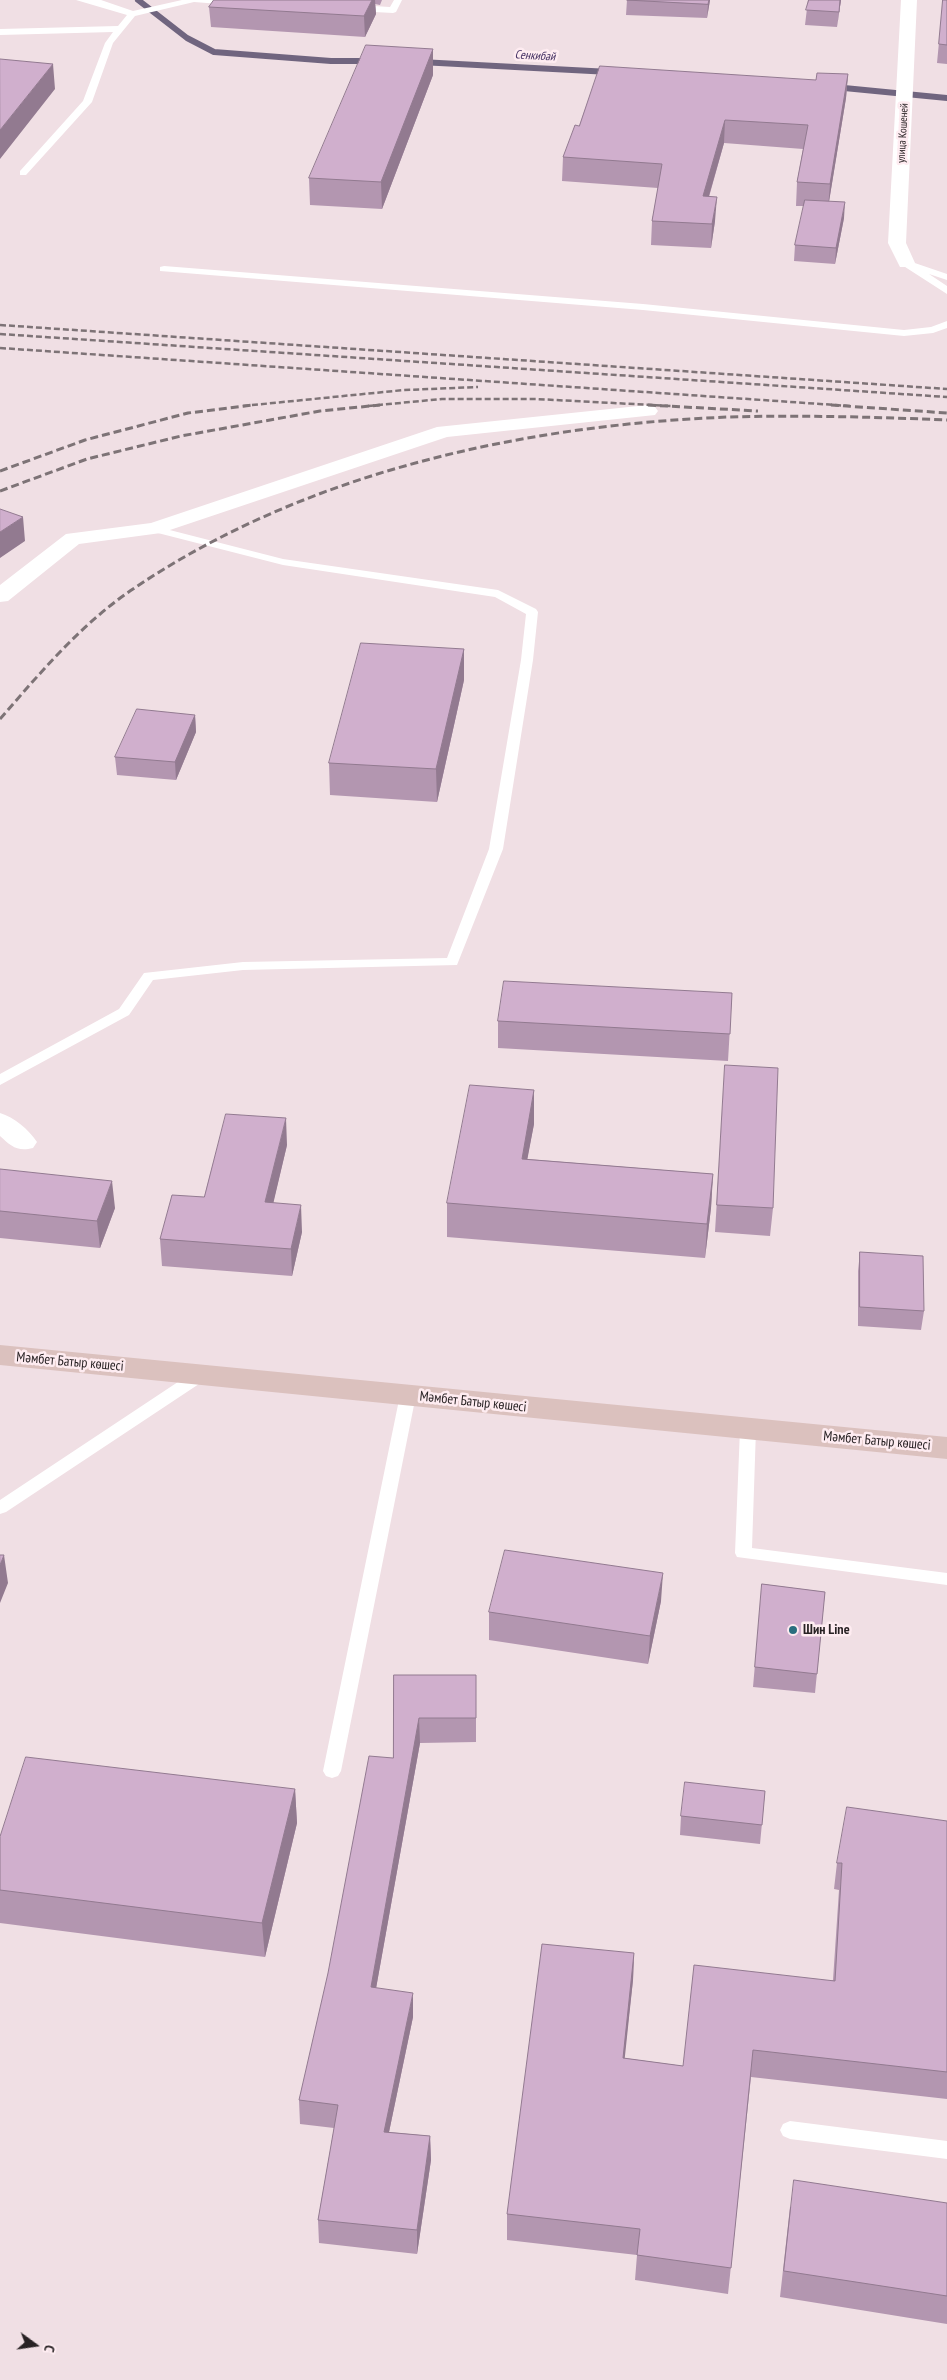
<!DOCTYPE html>
<html>
<head>
<meta charset="utf-8">
<style>
  body { margin:0 }
  #map { position:relative; width:947px; height:2380px; overflow:hidden; background:#f0dfe4; font-family:"PT Sans Narrow",sans-serif }
  canvas { display:block }
  .north { position:absolute; left:10px; top:2320px; width:50px; height:50px; -webkit-text-stroke:4px #feecf1; paint-order:stroke; rotate:104deg; font-size:14px; font-weight:700; line-height:20px; text-align:center; color:#282224 }
  .north::after { content:''; display:block; margin:auto; width:18px; height:22px; background:#282224; clip-path:polygon(50% 0,100% 100%,50% 72%,0 100%) }
</style>
</head>
<body>
<div id="map">
<canvas width="947" height="2380"></canvas>
<div class="north">С</div>
</div>
<script>
const g = document.querySelector('canvas').getContext('2d');
g.lineJoin = 'round';
function stroke(path, color, width, dash) { g.strokeStyle = color; g.lineWidth = width; g.lineCap = dash ? 'butt' : 'round'; g.setLineDash(dash || []); g.stroke(path); }
function fillPath(path, color) { g.fillStyle = color; g.fill(path, 'evenodd'); }
function label(font, color, halo, rows, align = 'center') {
  g.font = font + ' "PT Sans Narrow",sans-serif'; g.lineWidth = 5; g.setLineDash([]); g.textBaseline = 'middle'; g.strokeStyle = halo; g.fillStyle = color; for (const [text, x, y, turn = 0] of rows) {
    g.save(); g.translate(x, y); g.rotate((+turn || 0) * Math.PI / 180); g.textAlign = isNaN(turn) ? turn : align; if (halo) g.strokeText(text, 0, 0); g.fillText(text, 0, 0); g.restore();
  }
}
stroke(new Path2D(`
  M138,0L187,38L214,52L331,61H373
  M420,62L610,72
  M834,87L947,98`), '#70657f', 6);
fillPath(new Path2D(`
  M76,0H101L133,11L182,0H235L237,2L233,5L194,2L135,16L113,43L92,102L26,175H20V171L83,101L105,43L113,32L0,35V29L118,26L127,15Z
  M394,0H402L396,12L393,13L356,11L352,8L356,5L390,7Z
  M906,260L947,274V280L929,274L947,286V294L902,265V261Z
  M164,266L643,304L904,330L931,327L947,321V328L933,333L904,336L643,310L160,271V267Z
  M154,526L283,559L498,590L536,609L538,612L533,660L503,849L457,965L243,970L153,980L129,1015L0,1085V1074L119,1009L144,973L243,962L447,958L489,849L521,660L526,614L495,597L283,565L150,531L148,529L150,527Z
  M202,1368L208,1370L210,1374L208,1378L6,1512L0,1514V1500L196,1370Z
  M408,1389L414,1391L416,1395L341,1771L338,1776L332,1778L326,1776L323,1771L400,1395L402,1391Z
  M748,1423L754,1425L756,1429L752,1548L947,1573V1585L737,1557L735,1553L740,1429L742,1425Z
  M790,2121L947,2141V2159L790,2139L783,2136L780,2130L783,2124Z`), '#fff');
fillPath(new Path2D(`
  M901,0H917L906,243L915,263L912,267H900L888,243Z
  M648,405L655,407L658,411L655,415L447,437L161,533L79,544L8,601L0,602V585L66,534L151,523L437,427Z
  M0,1113C14,1117 29,1130 37,1142L33,1148C17,1152 11,1146 0,1136Z`), '#fff');
fillPath(new Path2D(`
  M0,1345L947,1437V1459L0,1365Z`), '#dbc1be');
stroke(new Path2D(`
  M0,325L947,389
  M0,334L947,397
  M0,348L850,406
  M243,406L404,390L478,387
  M368,406L442,399H536L671,406`), '#7d7376', 2.5, [6, 3]);
stroke(new Path2D(`
  M648,405L758,411
  M831,405L947,413
  M0,471L85,440L188,413L253,405
  M0,491L87,459L181,436L320,411L380,405
  M0,719C41,672 81,624 133,589C306,472 523,425 729,417C802,415 874,417 947,420`), '#7d7376', 3, [8, 4]);
fillPath(new Path2D(`
  M214,0H382L380,5L375,4L376,14L365,37L211,27L209,7Z
  M627,0H710L707,18L626,15Z
  M808,0H841L837,27L805,25Z
  M943,0H947V64L937,63Z
  M433,49V75L382,209L310,205L309,178Z
  M848,74L846,98L829,201L844,218L835,264L794,261L795,245L804,206H796L797,182L803,149L724,143L709,197L715,221L711,248L651,245L652,221L658,188L562,181L563,157L579,126Z
  M464,649V680L437,802L330,795L329,763Z
  M195,715L196,732L176,780L117,775L115,757Z
  M732,993L728,1061L498,1048V1021Z
  M725,1065L773,1208L770,1236L715,1232Z
  M534,1090V1124L527,1159L713,1174L711,1208L705,1258L447,1237V1203Z
  M287,1145L273,1203L302,1232L292,1276L162,1266L160,1239L204,1197Z
  M0,1169L115,1208L100,1248L0,1238Z
  M860,1252L924,1311L921,1330L858,1326V1271Z
  M762,1584L825,1592L815,1693L753,1687Z
  M661,1601L648,1664L489,1640V1612Z
  M394,1675H476V1742L420,1743L376,1988L413,2017L389,2132L430,2136L431,2160L417,2254L319,2243L318,2220L334,2128L300,2124L299,2100L393,1758Z
  M295,1789L297,1823L265,1957L0,1923V1837Z
  M765,1791L760,1844L680,1835L681,1816Z
  M947,1821V2099L751,2077L728,2294L635,2280L637,2255L507,2240V2214L634,1953L633,1980L624,2058L683,2066L833,1980L839,1890L834,1889L837,1863Z
  M947,2203V2324L780,2297L790,2207Z`), '#b396b0');
fillPath(new Path2D(`
  M372,0H375L376,14L365,37L364,16Z
  M709,0H710L707,18L708,4Z
  M840,0H841L837,27L839,12Z
  M433,49V75L382,209L381,182Z
  M53,64L55,89L0,159V130Z
  M848,74L846,98L828,208L830,184Z
  M725,120L724,143L702,220L703,196Z
  M717,197L715,221L711,248L712,224Z
  M845,202L844,218L835,264L836,248Z
  M23,517L25,541L0,558V532Z
  M464,649V680L437,802L436,769Z
  M195,715L196,732L176,780L175,762Z
  M534,1090V1124L521,1193L522,1159Z
  M286,1118L287,1145L267,1230L265,1202Z
  M713,1174L711,1208L705,1258L707,1224Z
  M112,1181L115,1208L100,1248L97,1221Z
  M301,1205L302,1232L292,1276L291,1249Z
  M4,1555L8,1583L0,1603V1565Z
  M663,1573L661,1601L648,1664L650,1636Z
  M419,1718L420,1743L372,2011L371,1987Z
  M295,1789L297,1823L265,1957L262,1923Z
  M634,1953L633,1980L622,2084L623,2058Z
  M413,1993V2017L384,2156V2132Z
  M430,2136L431,2160L417,2254V2230Z`), '#927a90');
const building = new Path2D(`
  M214,0H372L364,16L209,7Z
  M627,0H709L708,4Z
  M809,0H840L839,12L806,10Z
  M943,0H947V45L939,44Z
  M366,45L433,49L381,182L309,178Z
  M0,59L53,64L0,130Z
  M600,66L816,80L817,73L848,74L830,184L797,182L808,125L725,120L703,196L717,197L712,224L652,221L662,164L563,157L575,125L579,126Z
  M805,200L845,202L836,248L795,245Z
  M0,509L23,517L0,532Z
  M361,643L464,649L436,769L329,763Z
  M137,709L195,715L175,762L115,757Z
  M504,981L732,993L730,1034L498,1021Z
  M725,1065L778,1068L773,1208L717,1205Z
  M470,1085L534,1090L522,1159L713,1174L707,1224L447,1203Z
  M226,1114L286,1118L265,1202L301,1205L291,1249L160,1239L172,1195L204,1197Z
  M0,1169L112,1181L97,1221L0,1211Z
  M860,1252L923,1256L924,1311L860,1307Z
  M505,1550L663,1573L650,1636L489,1612Z
  M0,1555H4L0,1565Z
  M762,1584L825,1592L817,1674L755,1667Z
  M394,1675H476V1718H419L371,1987L413,1993L384,2132L430,2136L417,2230L318,2220L338,2105L299,2100L328,1973L369,1756L393,1758Z
  M26,1757L295,1789L262,1923L0,1890V1837Z
  M685,1782L765,1791L762,1825L681,1816Z
  M847,1807L947,1821V2072L753,2050L731,2268L637,2255L640,2229L507,2214L542,1944L634,1953L623,2058L683,2066L694,1965L835,1981L842,1863H837Z
  M794,2180L947,2203V2296L784,2271Z`);
fillPath(building, '#d0afcd');
stroke(building, '#927a90', 1);
for (const [x, y, r, color] of [
  [793,1630,5,"#296e7e"]
]) { const dot = new Path2D(); dot.arc(x, y, r, 0, 2 * Math.PI); g.fillStyle = color; g.fill(dot); stroke(dot, '#feecf1', 2); }
label('11px', '#282224', '#feecf1', [
  ["улица Кошеней",903,133,-87]
]);
label('italic 12px', '#453163', '#feecf1', [
  ["Сенкибай",535,56,3]
]);
label('14px', '#282224', '#feecf1', [
  ["Мәмбет Батыр көшесі",70,1362,5],
  ["Мәмбет Батыр көшесі",473,1402,6],
  ["Мәмбет Батыр көшесі",877,1441,5]
]);
label('bold 14px', '#282224', '#feecf1', [
  ["Шин Line",803,1630]
], 'left');
</script>
</body>
</html>
